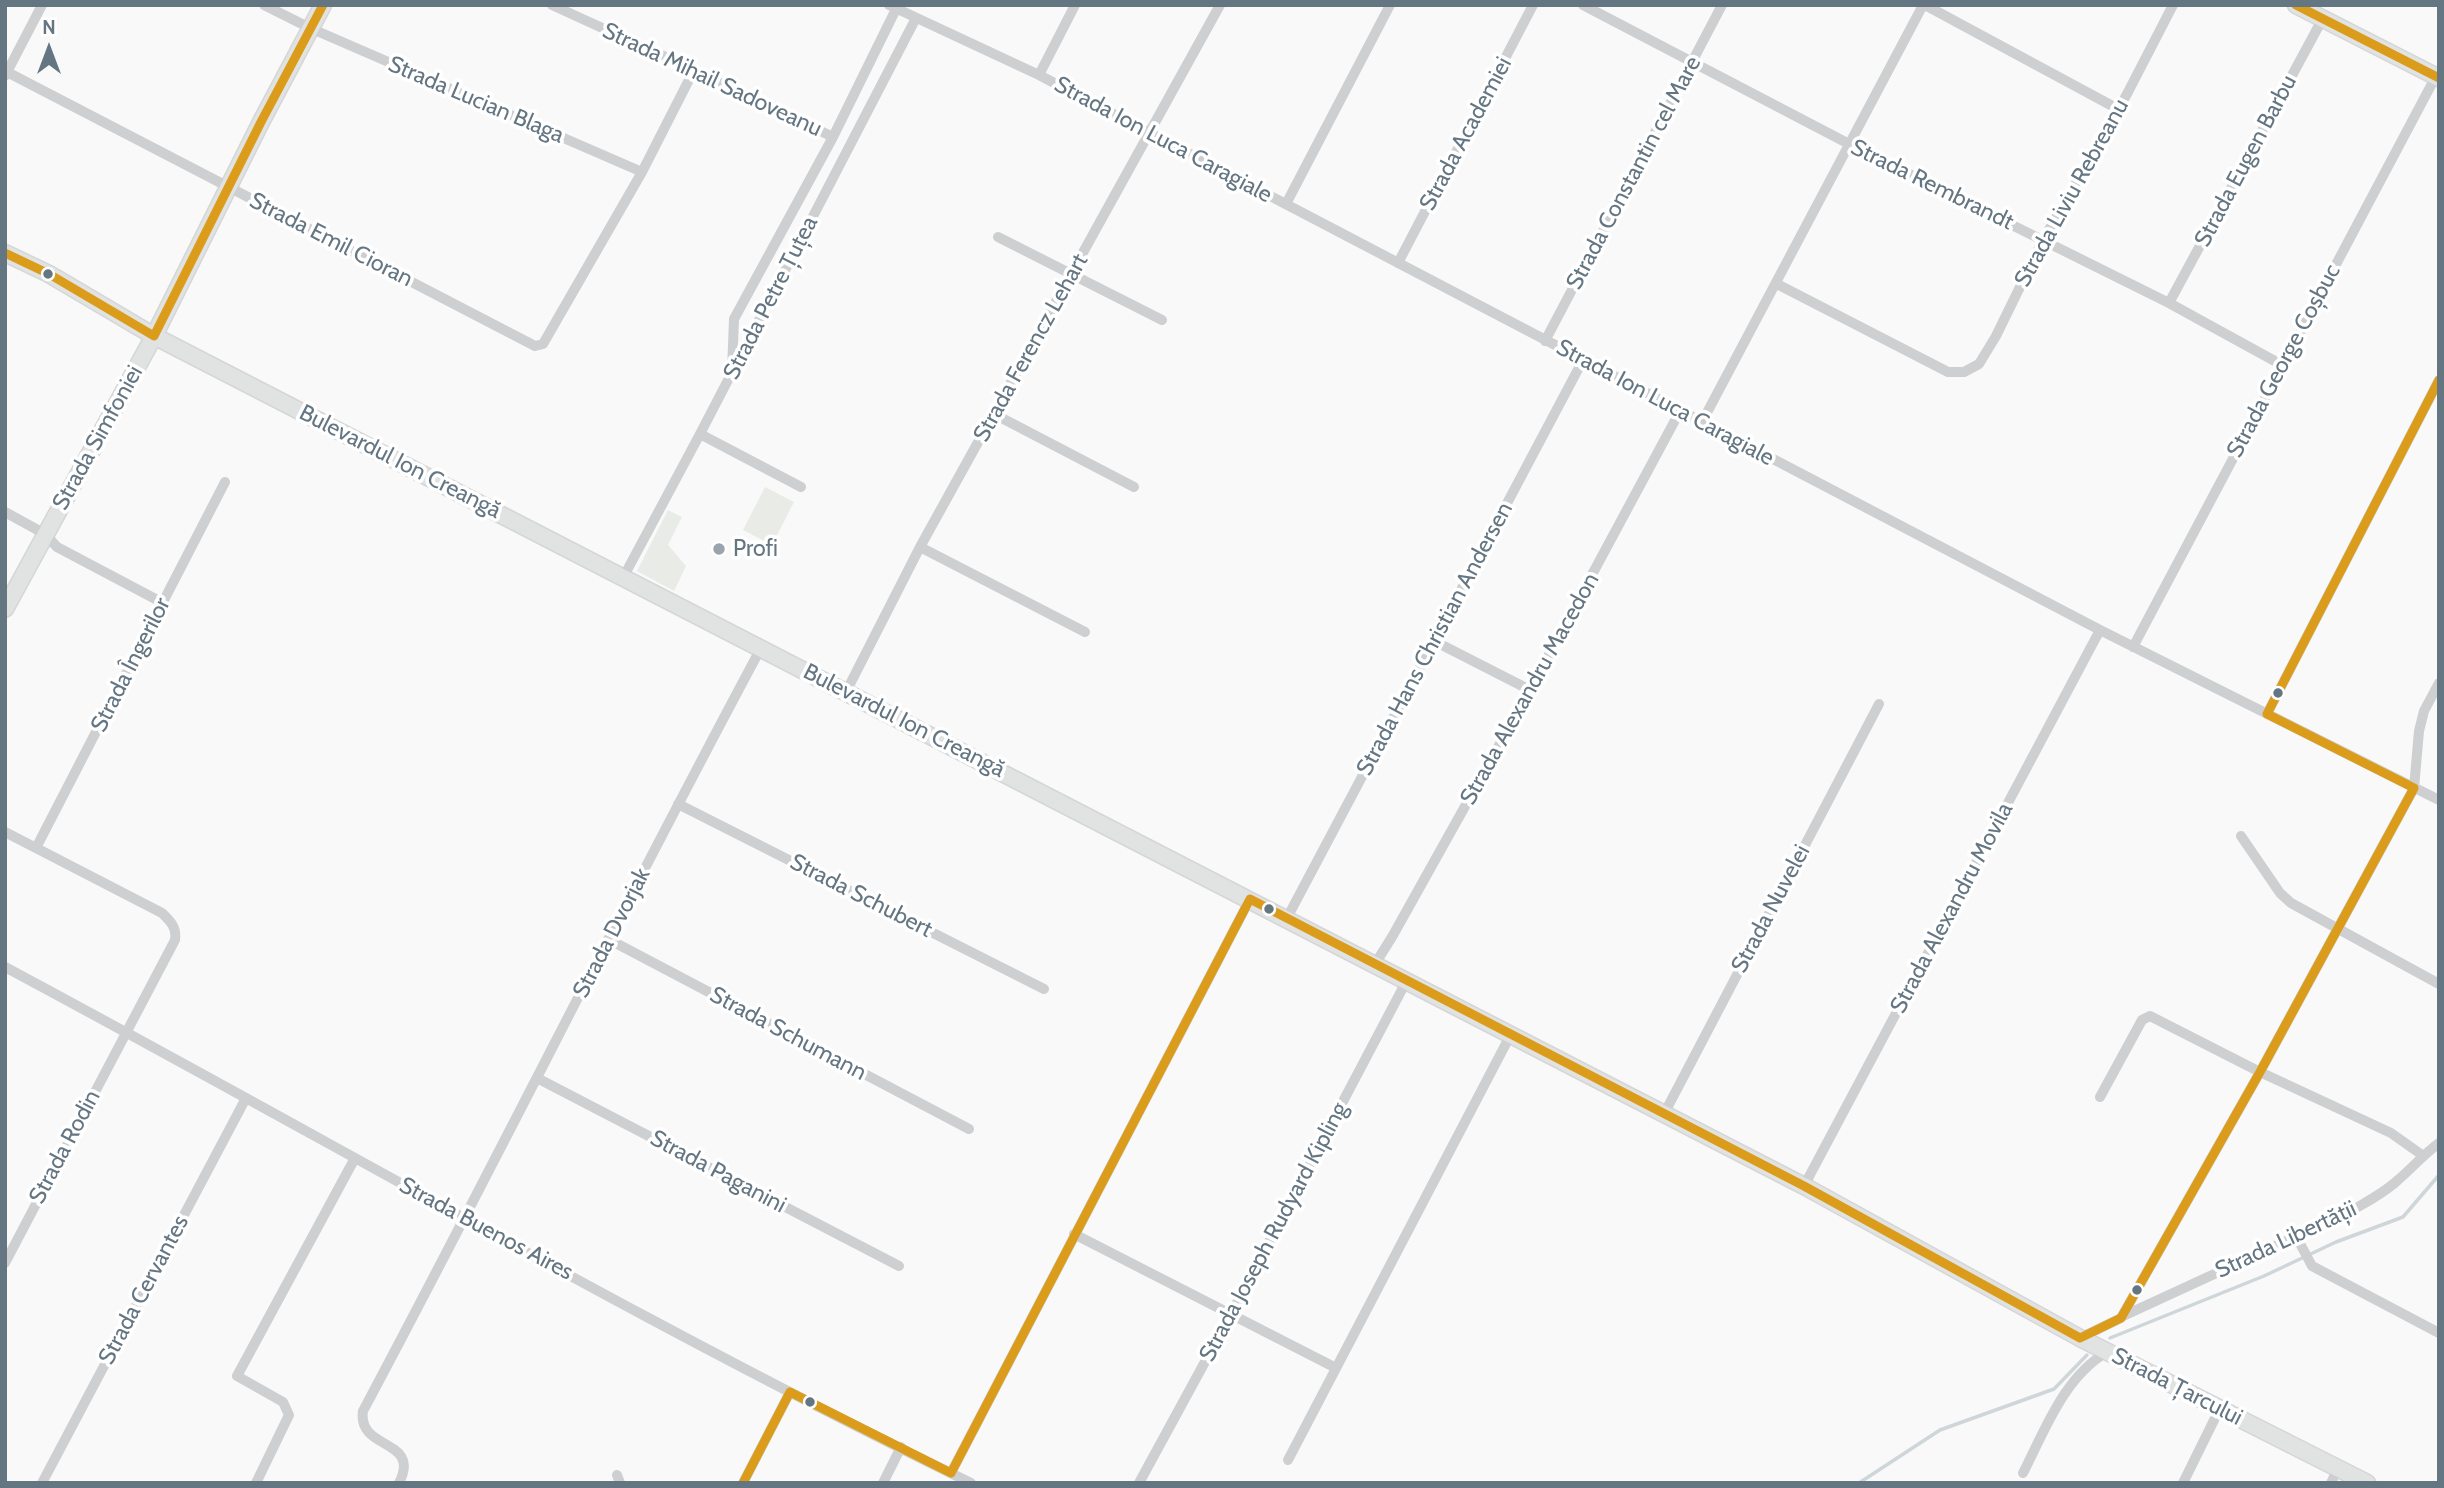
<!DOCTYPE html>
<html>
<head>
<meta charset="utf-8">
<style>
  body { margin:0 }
  #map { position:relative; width:2444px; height:1488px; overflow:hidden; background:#f9f9f9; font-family:Cabin,sans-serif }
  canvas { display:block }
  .frame { position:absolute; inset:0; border:7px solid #657683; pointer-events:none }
  .north { position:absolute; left:14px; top:14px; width:70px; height:70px; -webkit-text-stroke:5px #fff; paint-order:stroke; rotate:0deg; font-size:19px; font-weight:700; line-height:28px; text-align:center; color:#657683 }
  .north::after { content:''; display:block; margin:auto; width:24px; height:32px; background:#657683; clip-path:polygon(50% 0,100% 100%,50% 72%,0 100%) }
</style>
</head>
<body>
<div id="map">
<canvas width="2444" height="1488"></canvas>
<div class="frame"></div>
<div class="north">N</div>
</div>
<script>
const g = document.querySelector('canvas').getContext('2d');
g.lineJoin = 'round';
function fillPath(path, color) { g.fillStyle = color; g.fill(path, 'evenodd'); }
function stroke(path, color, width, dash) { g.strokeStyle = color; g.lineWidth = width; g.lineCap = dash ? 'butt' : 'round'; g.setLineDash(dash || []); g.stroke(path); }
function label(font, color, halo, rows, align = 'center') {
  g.font = font + ' Cabin,sans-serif'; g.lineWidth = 7; g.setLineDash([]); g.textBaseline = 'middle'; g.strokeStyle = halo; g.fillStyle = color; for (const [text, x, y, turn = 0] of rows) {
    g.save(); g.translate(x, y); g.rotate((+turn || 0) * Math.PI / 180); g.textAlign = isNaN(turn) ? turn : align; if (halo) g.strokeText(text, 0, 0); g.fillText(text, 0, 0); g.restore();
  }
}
fillPath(new Path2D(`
  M765,487L794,502L772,545L743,530Z
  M668,510L682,517L668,545L686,566L674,591L637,571Z`), '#e8ebe6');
stroke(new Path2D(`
  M2110,1338L2264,1276L2336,1242L2403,1217L2439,1175
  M1859,1483L1940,1430L2054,1389L2087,1355`), '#ced6d9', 3.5);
const secondary = new Path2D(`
  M2296,5L2439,78
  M5,253L49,274L154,336L1804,1186L2080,1338L2367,1483
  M5,609L154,336L261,122L323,5`);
stroke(secondary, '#d5d6d7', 19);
stroke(new Path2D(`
  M264,5L310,28L642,172
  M552,5L694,70L833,137
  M889,5L1039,75L2100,630L2439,800
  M1583,5L1851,145L2169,303L2282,365
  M1925,5L2118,109
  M7,72L535,346L543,344L642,172L694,70
  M1039,75L1075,5
  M5,76L42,5
  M1286,204L1390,5
  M998,237L1162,320
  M1398,263L1533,5
  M1777,284L1948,372H1964L1979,364L1996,336L2043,240L2127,94L2173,5
  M2169,303L2323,18
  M1545,341L1722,5
  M732,371L734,319L833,137L898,5
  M994,414L1134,487
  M1702,422L1923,5
  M700,434L801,487
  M5,512L45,534L57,547L163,603
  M920,547L1085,632
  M624,576L700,434L916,18
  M1434,641L1530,690
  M2133,647L2436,76
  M846,692L920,547L1220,5
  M2267,714L2439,380
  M678,804L1044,989
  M5,832L162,913C170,921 177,927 175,940L5,1263
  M2241,836L2280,893L2291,903L2439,984
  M36,848L225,482
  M1287,918L1583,360
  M608,939L969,1129
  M1375,964L1392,937L1530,690L1680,411
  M5,967C327,1139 643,1324 971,1483
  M537,1078L899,1266
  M2100,1097L2142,1020L2150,1016L2260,1072L2391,1133L2422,1155
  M1664,1114L1879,704
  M1804,1186L2100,630
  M1074,1234L1336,1368
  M2296,1236L2312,1266L2439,1333
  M2121,1317L2351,1211C2368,1201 2384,1193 2398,1180C2412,1168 2423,1155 2439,1143
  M2080,1338L2121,1318L2260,1072L2414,788L2419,731L2424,711L2439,683
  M1288,1460L1511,1034
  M951,1473L1250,899
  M2023,1473C2045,1430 2064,1377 2107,1352
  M617,1475L620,1483
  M42,1483L246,1098
  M256,1483L289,1415L283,1402L237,1376L355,1158
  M399,1483C422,1438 357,1451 363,1411C498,1158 625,901 761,648
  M743,1483L790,1392
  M883,1483L901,1447
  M1139,1483L1231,1314L1407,980
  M2183,1483L2220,1408
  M2331,1483L2338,1468`), '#cecfd0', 10);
stroke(secondary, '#e1e2e2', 16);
stroke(new Path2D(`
  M2296,5L2439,78
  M5,253L49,274L154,336
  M154,336L261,122L323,5
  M2267,714L2439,380
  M2267,714L2414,788
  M1250,899L1804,1186L2080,1338
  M2080,1338L2121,1318L2260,1072L2414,788
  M790,1392L951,1473
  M951,1473L1250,899
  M743,1483L790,1392`), '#da9c1a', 9);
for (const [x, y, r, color] of [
  [48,274,6,"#657683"],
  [719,549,7,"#99a4ac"],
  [2278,693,6,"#657683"],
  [1269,909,6,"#657683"],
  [2137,1290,6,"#657683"],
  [810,1402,6,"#657683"]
]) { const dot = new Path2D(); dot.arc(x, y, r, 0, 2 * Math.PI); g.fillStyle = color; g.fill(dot); stroke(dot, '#fff', 2.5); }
label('23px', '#657683', '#fff', [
  ["Strada Mihail Sadoveanu",712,80,25],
  ["Strada Lucian Blaga",476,100,23],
  ["Strada Academiei",1466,134,-62],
  ["Strada Ion Luca Caragiale",1163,140,28],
  ["Strada Eugen Barbu",2246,161,-62],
  ["Strada Constantin cel Mare",1634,173,-62],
  ["Strada Rembrandt",1932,185,26],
  ["Strada Liviu Rebreanu",2072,193,-61],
  ["Strada Emil Cioran",331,240,27],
  ["Strada Petre Țuțea",771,298,-63],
  ["Strada Ferencz Lehart",1031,348,-61],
  ["Strada George Coșbuc",2284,361,-62],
  ["Strada Ion Luca Caragiale",1665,403,28],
  ["Strada Simfoniei",98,438,-61],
  ["Bulevardul Ion Creangă",400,462,27],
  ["Strada Hans Christian Andersen",1435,639,-62],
  ["Strada Îngerilor",131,665,-63],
  ["Strada Alexandru Macedon",1530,689,-61],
  ["Bulevardul Ion Creangă",904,721,27],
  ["Strada Schubert",861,896,27],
  ["Strada Alexandru Movila",1952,908,-62],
  ["Strada Nuvelei",1771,909,-62],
  ["Strada Dvorjak",612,933,-63],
  ["Strada Schumann",788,1034,28],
  ["Strada Rodin",65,1147,-62],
  ["Strada Paganini",718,1172,28],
  ["Strada Buenos Aires",486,1229,28],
  ["Strada Joseph Rudyard Kipling",1274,1232,-62],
  ["Strada Libertății",2286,1240,-25],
  ["Strada Cervantes",144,1290,-62],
  ["Strada Țarcului",2177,1387,27]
]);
label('23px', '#657683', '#fff', [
  ["Profi",733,549]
], 'left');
</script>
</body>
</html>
